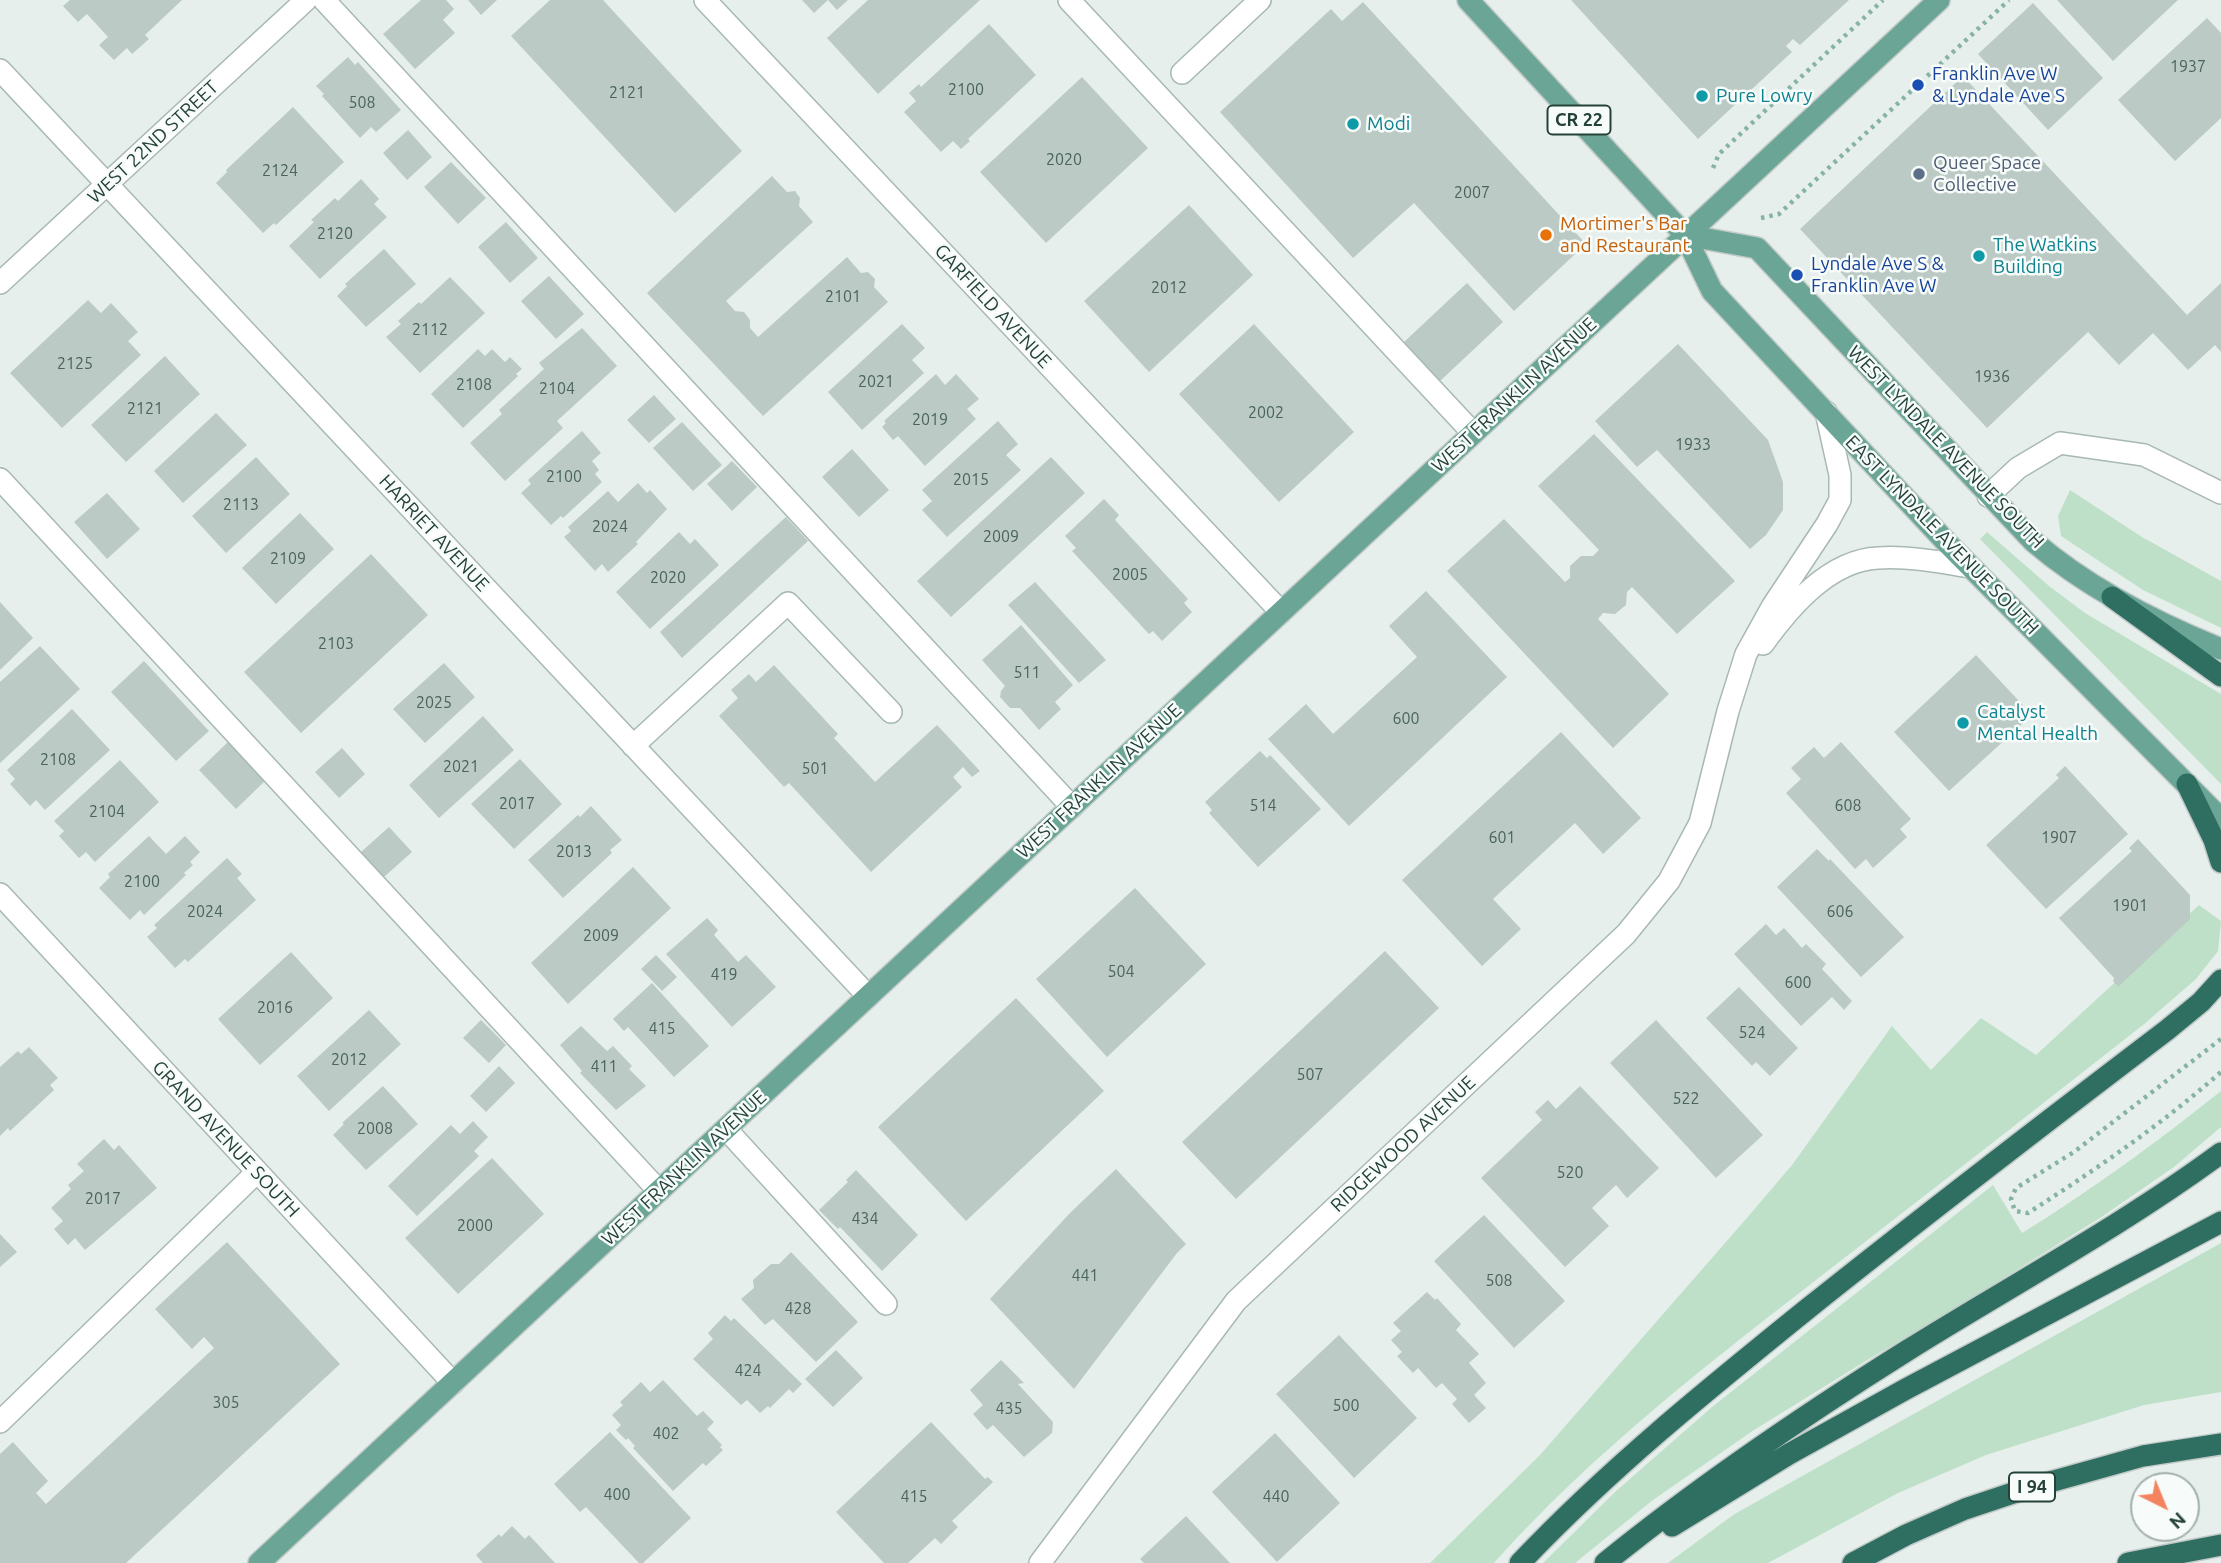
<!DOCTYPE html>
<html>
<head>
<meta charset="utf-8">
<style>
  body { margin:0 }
  #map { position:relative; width:2221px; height:1563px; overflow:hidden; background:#e6efeb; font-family:Ubuntu,sans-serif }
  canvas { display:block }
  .north { position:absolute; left:2130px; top:1472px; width:70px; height:70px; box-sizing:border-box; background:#f7fbf9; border:2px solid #a3b1ad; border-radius:50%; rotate:137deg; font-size:19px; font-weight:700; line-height:28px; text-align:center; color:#24423a }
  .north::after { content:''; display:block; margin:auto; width:24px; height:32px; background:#f4845f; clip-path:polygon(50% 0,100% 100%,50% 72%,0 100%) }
</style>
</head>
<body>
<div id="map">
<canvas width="2221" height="1563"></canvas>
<div class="north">N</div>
</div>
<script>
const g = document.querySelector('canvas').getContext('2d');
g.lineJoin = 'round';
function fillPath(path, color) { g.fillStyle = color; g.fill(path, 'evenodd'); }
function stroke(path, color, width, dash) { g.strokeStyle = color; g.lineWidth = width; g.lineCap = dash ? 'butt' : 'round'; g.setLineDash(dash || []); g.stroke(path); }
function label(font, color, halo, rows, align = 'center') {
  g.font = font + ' Ubuntu,sans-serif'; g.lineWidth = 5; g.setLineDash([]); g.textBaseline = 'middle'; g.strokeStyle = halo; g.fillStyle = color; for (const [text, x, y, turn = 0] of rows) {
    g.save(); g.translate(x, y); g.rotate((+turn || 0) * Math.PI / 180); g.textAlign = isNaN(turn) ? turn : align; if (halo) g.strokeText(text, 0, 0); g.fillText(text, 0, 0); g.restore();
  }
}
fillPath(new Path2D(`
  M2070,490L2142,537L2221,581V628L2143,590L2061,536L2058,516Z
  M1987,532L2049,586L2085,613L2221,694V784L1980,539Z
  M2199,905L2221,921L2218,951L2196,979L2143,1025C2037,1108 1931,1191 1825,1273C1709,1363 1592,1453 1494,1563H1430L1540,1455L1746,1219L1792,1165L1892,1026L1931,1070L1981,1018L2036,1055Z
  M2221,1091V1127L2174,1167L2103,1216L1948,1313L1869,1359L1754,1430L1653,1500L1575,1563H1543L1615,1492L1712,1407L1993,1185L2022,1233C2092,1190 2157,1142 2221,1091Z
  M2221,1243V1392L2144,1405L1986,1455L1898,1493L1768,1563H1668L1733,1515L1795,1480Z`), '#bfe0c8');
fillPath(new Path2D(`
  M70,0H182L145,35L149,39L132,54L127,48L114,60L99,45L108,37L87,14L78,22L63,6Z
  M421,0H446L454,9L443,20L455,33L415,69L383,34Z
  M468,0H497L481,15Z
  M550,0H603L742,151L675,213L511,36Z
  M802,0H848L837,10L828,0L814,13Z
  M868,0H980L878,94L827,38Z
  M1571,0H1849L1800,45L1793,39L1786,46L1792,52L1698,139Z
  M2057,0H2178L2113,61Z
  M1363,2L1586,244L1514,311L1414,203L1353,258L1220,112L1331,9L1342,21Z
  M2033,3L2103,78L2048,130L1978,54Z
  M2207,18L2221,33V118L2175,161L2118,100Z
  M989,24L1036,75L968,139L970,141L961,149L953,141L941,152L904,112L916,101L909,93L919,84L921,87Z
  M348,57L355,65L358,62L401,110L376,132L371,127L360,138L322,96L324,94L316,86Z
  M1963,76L2187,315L2221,283V352L2215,345L2188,370L2153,333L2119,365L2088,332L1987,428L1800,229Z
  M1082,77L1148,148L1046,243L980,172Z
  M293,107L344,162L276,225L274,223L263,233L216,183L227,172L226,170Z
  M408,130L432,157L407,180L383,153Z
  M451,162L486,198L458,224L424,187Z
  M772,176L787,192L795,191L800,198L799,206L813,222L726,301L735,311L744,312L750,320V328L758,337L847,257L861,273L868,272L875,279L874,287L888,302L763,416L647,293Z
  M361,179L379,199L374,204L387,217L320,279L289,246L314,222L311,220L335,198L338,201Z
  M1189,205L1253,275L1149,372L1084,301Z
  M506,222L538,258L510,283L478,247Z
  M384,249L416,284L366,327L337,296L347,286L345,284Z
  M549,276L584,314L556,339L521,301Z
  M450,277L485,313L420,373L386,337L401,324L398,321L419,302L421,304Z
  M1467,283L1503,322L1440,381L1404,342Z
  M88,300L101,313L111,303L138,332L128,341L141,355L62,428L10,373Z
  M902,324L925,348L912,360L924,373L862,430L828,392Z
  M1254,324L1354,432L1279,502L1179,394Z
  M582,328L617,366L557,421L563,428L505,481L470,443L502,414L499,410L544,369L539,363Z
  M1678,344L1768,440L1783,482V510L1766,535L1750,549L1657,450L1637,467L1595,421Z
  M478,349L485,356L492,349L505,362L510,357L522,369L516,374L518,376L463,428L431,394Z
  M165,356L200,394L126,462L91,425Z
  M936,374L945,385L956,374L979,399L967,409L976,419L925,466L898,436L893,440L882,427L886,423L884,421Z
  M654,395L676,419L649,443L627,420Z
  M216,413L247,445L183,503L154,471Z
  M998,421L1018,444L1006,455L1021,470L947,537L922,510L932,501L922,490Z
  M682,422L722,465L693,491L653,448Z
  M582,431L601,453L592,461L599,470L595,474L602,482L563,518L561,516L551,525L521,493L531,484L528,480Z
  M1594,434L1735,581L1677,634L1632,587L1627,592L1626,605L1615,614L1603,613L1598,619L1669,694L1613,748L1447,571L1504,519L1565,582L1570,578V566L1581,556H1593L1599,550L1538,486Z
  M852,449L889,490L859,517L822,477Z
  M256,457L290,494L226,553L192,516Z
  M1051,457L1085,493L951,617L917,581Z
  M732,461L757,487L732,511L707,484Z
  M638,483L647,493L650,490L667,509L636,542L638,544L608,572L602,564L595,571L564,537L571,531L568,527L608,491L618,502Z
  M107,493L140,529L107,559L74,522Z
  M1104,499L1119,515L1115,520L1188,599L1184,603L1192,612L1162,641L1153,631L1149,634L1072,551L1076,548L1065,536Z
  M300,513L334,549L276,604L242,568Z
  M786,517L808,541L682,658L660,632Z
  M679,532L690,544L695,539L719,565L650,629L616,592Z
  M371,554L428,615L301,733L244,672Z
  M1035,582L1106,660L1079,683L1008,605Z
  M1426,591L1507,677L1349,826L1268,739L1306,704L1333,734L1417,657L1389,626Z
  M0,602L33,638L0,670Z
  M1021,625L1073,685L1055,702L1061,709L1039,730L1020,708H1010L1000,697L1001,691L1005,686L982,660Z
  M40,646L80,689L0,763V682Z
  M1976,655L2032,715L1949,791L1894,732Z
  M144,661L209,731L176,761L111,692Z
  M444,663L475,697L425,743L393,709Z
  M774,665L838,734L834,738L875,782L937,725L980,771L972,777L963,767L953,777L962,787L871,872L789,783L784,787L719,716L738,698L731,690L749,674L756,682Z
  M72,709L110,750L45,810L36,800L30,806L10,784L15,779L7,770Z
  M483,716L514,750L439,818L409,785Z
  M1561,732L1641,818L1603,854L1575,823L1493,899L1521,929L1482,966L1402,880Z
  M228,742L265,781L236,809L199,770Z
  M1841,742L1911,819L1900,829L1907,837L1873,868L1866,859L1855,869L1786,793L1801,779L1791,768L1814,747L1824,758Z
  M342,748L365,774L339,798L315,772Z
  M1260,751L1267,758L1270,755L1321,809L1258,867L1209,813L1212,810L1205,802Z
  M520,759L562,804L514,849L471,804Z
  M120,760L159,802L95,862L86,852L79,858L59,836L64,831L54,821Z
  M2065,766L2128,834L2046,909L1986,845L2059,778L2056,775Z
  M591,806L622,840L610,850L612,853L563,898L528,860L578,815L580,817Z
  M389,827L412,852L384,877L361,852Z
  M149,836L166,854L185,836L200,852L190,862L193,865L184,873L186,875L144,915L140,910L130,920L99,888L110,877L108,874Z
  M2138,839L2190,895V919L2118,987L2113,981L2114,978L2059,918L2132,851L2129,848Z
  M1817,849L1829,861L1830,859L1904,937L1861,977L1777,887Z
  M227,858L242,874L237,878L256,900L188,962L185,959L175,968L147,937L157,928L154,925Z
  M633,867L671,908L568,1004L531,963Z
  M1135,888L1206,964L1107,1057L1036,979Z
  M707,918L718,930L714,935L738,962L746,955L776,987L732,1027L666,954Z
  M1766,924L1776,935L1784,928L1802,948L1806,944L1826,964L1822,969L1852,1001L1844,1010L1832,997L1801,1026L1734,954Z
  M1385,951L1439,1008L1236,1199L1182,1142Z
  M291,952L333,998L260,1065L218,1019Z
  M656,955L677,977L662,991L641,969Z
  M652,983L709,1046L674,1077L628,1027L624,1031L613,1019Z
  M1739,987L1798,1048L1770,1076L1756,1062L1752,1066L1706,1018Z
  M1016,998L1104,1091L966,1221L878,1127Z
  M369,1010L401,1044L329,1111L297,1076Z
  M481,1020L506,1045L489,1063L463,1038Z
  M1656,1020L1763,1135L1716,1178L1610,1063Z
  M581,1026L607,1051L613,1046L632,1066L629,1069L646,1086L616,1110L580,1073L582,1071L560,1045Z
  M29,1047L58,1078L50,1085L54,1090L10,1131L8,1128L0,1136V1067L18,1051L21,1054Z
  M499,1066L515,1083L486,1112L470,1096Z
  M383,1086L418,1124L366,1170L333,1135L344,1124L342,1123Z
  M1580,1086L1659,1168L1627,1198L1616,1185L1592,1208L1609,1226L1565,1267L1481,1178L1542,1120L1535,1112L1548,1100L1556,1109Z
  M473,1121L488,1137L474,1151L479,1156L417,1216L388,1186L451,1125L460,1134Z
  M104,1139L114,1150L119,1145L157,1188L85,1250L75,1238L68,1245L54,1229L63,1221L51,1208L71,1189L68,1185L84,1171L77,1164Z
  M492,1158L544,1214L458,1294L405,1238Z
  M1116,1169L1186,1244L1177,1253L1074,1389L990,1299L1070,1213Z
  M856,1170L918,1235L882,1271L840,1227L838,1229L819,1210L848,1182L846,1180Z
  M1484,1215L1565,1301L1514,1348L1434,1261Z
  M0,1234L17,1252L0,1267Z
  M227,1242L340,1364L126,1563H0V1454L13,1442L48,1481L36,1493L46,1504L214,1348L204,1337L192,1349L155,1309Z
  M791,1252L858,1322L816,1362L773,1319L765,1325L741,1299L754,1288L753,1280L771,1264H779Z
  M1427,1292L1435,1300L1437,1298L1461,1324L1456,1330L1479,1354L1469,1363L1486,1383L1474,1395L1486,1408L1469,1423L1452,1404L1457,1399L1442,1383L1436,1388L1418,1368L1413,1373L1397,1356L1402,1352L1391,1340L1401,1331L1393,1323Z
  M725,1315L731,1321L734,1318L802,1384L793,1393L789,1389L770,1408L768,1406L760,1413L747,1400L741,1405L693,1359L713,1339L708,1333Z
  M1339,1335L1417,1418L1354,1478L1276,1394Z
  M836,1350L863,1378L833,1407L805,1379Z
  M1001,1360L1024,1383L1018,1384L1053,1422L1052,1433L1024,1457L993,1425L987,1430L973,1414L983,1405L970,1390Z
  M663,1380L697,1416L703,1411L714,1422L707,1429L722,1445L720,1447L723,1450L706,1466L703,1463L673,1491L633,1448L635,1446L628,1438L626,1440L616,1430L621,1425L612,1415L623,1405L620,1402L641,1382L650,1392Z
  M931,1422L985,1479L988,1477L993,1482L952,1521L958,1527L941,1544L935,1538L908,1563H884L836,1512Z
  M610,1432L691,1518L643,1563H639L586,1507L580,1512L554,1484Z
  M1275,1433L1340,1503L1277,1562L1212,1492Z
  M1186,1516L1230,1563H1144L1140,1559Z
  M512,1526L525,1539L529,1535L555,1563H483L476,1555L499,1534L501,1537Z`), '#bbcac4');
const minor = new Path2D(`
  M324,0L1072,807
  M705,0L1281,612
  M1069,0L1473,433
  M0,70L868,996
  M1182,73L1260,0
  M0,283L306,0
  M0,479L659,1191
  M1988,496L2018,468L2060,443L2144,455L2221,493
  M1763,644C1789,608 1829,560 1878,558C1909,556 1940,562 1970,567
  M633,746L788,603L891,712
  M0,894L453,1383
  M726,1129L886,1304
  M0,1422L257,1172
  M1040,1563L1236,1301L1626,934L1669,881L1700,823L1728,711L1746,654L1772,607L1827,524L1840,500V475L1826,412`);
const major = new Path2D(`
  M1468,0L1685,235L1712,291L1948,544L2221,819
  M1685,235L1757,248L2034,542C2089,589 2154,622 2221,649
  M259,1563L1939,0`);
const highway = new Path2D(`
  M2112,597L2221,676
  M2187,784L2214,840L2221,862
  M1672,1526L1789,1454L1906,1389L2221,1222
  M1520,1563C1608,1470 1707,1390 1806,1310C1925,1215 2046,1122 2167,1030L2201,1002L2221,980
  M1605,1563C1701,1485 1803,1416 1908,1350C2012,1285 2122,1226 2221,1153
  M1853,1563L1906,1535L1965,1509L2025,1489L2143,1456L2221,1444
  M2128,1563L2221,1545`);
stroke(minor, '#a8b8b2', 24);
stroke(major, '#c2cac8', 24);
stroke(highway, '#c2cac8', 24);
stroke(new Path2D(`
  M1713,168L1719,154L1883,0
  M1761,218L1779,214L2009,0
  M2221,1039L2074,1152L2016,1188L2011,1199L2015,1211L2028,1213C2095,1170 2161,1125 2221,1072`), '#86b3a5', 4.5, [3.5, 5]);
stroke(minor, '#fff', 21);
stroke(major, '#6aa596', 21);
stroke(highway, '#2f6f62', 21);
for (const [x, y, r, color] of [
  [1918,85,7,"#1a4fb4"],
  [1702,96,7,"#0f9aa8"],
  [1353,124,7,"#0f9aa8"],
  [1919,174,7,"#5c6f8a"],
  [1546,235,7,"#e8710a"],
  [1979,256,7,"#0f9aa8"],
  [1797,275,7,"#1a4fb4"],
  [1963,723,7,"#0f9aa8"]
]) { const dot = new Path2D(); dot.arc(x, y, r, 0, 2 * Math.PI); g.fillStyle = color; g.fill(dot); stroke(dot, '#f7fbf9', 2.5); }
label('16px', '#4a645c', null, [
  ["1937",2188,67],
  ["2100",966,90],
  ["2121",627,93],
  ["508",362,103],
  ["2020",1064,160],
  ["2124",280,171],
  ["2007",1472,193],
  ["2120",335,234],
  ["2012",1169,288],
  ["2101",843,297],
  ["2112",430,330],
  ["2125",75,364],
  ["1936",1992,377],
  ["2021",876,382],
  ["2108",474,385],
  ["2104",557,389],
  ["2121",145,409],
  ["2002",1266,413],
  ["2019",930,420],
  ["1933",1693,445],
  ["2100",564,477],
  ["2015",971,480],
  ["2113",241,505],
  ["2024",610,527],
  ["2009",1001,537],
  ["2109",288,559],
  ["2005",1130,575],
  ["2020",668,578],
  ["2103",336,644],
  ["511",1027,673],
  ["2025",434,703],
  ["600",1406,719],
  ["2108",58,760],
  ["2021",461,767],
  ["501",815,769],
  ["2017",517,804],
  ["514",1263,806],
  ["608",1848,806],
  ["2104",107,812],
  ["601",1502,838],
  ["1907",2059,838],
  ["2013",574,852],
  ["2100",142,882],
  ["1901",2130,906],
  ["2024",205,912],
  ["606",1840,912],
  ["2009",601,936],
  ["504",1121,972],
  ["419",724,975],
  ["600",1798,983],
  ["2016",275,1008],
  ["415",662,1029],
  ["524",1752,1033],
  ["2012",349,1060],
  ["411",604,1067],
  ["507",1310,1075],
  ["522",1686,1099],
  ["2008",375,1129],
  ["520",1570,1173],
  ["2017",103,1199],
  ["434",865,1219],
  ["2000",475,1226],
  ["441",1085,1276],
  ["508",1499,1281],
  ["428",798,1309],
  ["424",748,1371],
  ["305",226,1403],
  ["500",1346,1406],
  ["435",1009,1409],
  ["402",666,1434],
  ["400",617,1495],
  ["415",914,1497],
  ["440",1276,1497]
]);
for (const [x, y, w] of [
  [1579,120,63],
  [2032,1487,46]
]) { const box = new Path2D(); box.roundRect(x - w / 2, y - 14.5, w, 29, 5); g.fillStyle = '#f7fbf9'; g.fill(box); stroke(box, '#24423a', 2); }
label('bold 18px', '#24423a', null, [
  ["CR 22",1579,120],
  ["I 94",2032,1487]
]);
label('19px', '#164399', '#f7fbf9', [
  ["Franklin Ave W",1932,74],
  ["& Lyndale Ave S",1932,96],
  ["Lyndale Ave S &",1811,264],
  ["Franklin Ave W",1811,286]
], 'left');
label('19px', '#0d838f', '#f7fbf9', [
  ["Pure Lowry",1716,96],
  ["Modi",1367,124],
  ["The Watkins",1993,245],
  ["Building",1993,267],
  ["Catalyst",1977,712],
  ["Mental Health",1977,734]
], 'left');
label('19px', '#24423a', '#f7fbf9', [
  ["WEST 22ND STREET",153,142,-43],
  ["GARFIELD AVENUE",993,306,47],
  ["WEST FRANKLIN AVENUE",1514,395,-43],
  ["WEST LYNDALE AVENUE SOUTH",1946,447,46],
  ["HARRIET AVENUE",434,533,47],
  ["EAST LYNDALE AVENUE SOUTH",1942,535,46],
  ["WEST FRANKLIN AVENUE",1099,781,-43],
  ["GRAND AVENUE SOUTH",226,1139,47],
  ["RIDGEWOOD AVENUE",1403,1144,-43],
  ["WEST FRANKLIN AVENUE",684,1168,-43]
]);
label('19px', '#4e5e75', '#f7fbf9', [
  ["Queer Space",1933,163],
  ["Collective",1933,185]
], 'left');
label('19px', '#c56008', '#f7fbf9', [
  ["Mortimer's Bar",1560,224],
  ["and Restaurant",1560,246]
], 'left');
</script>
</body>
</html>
